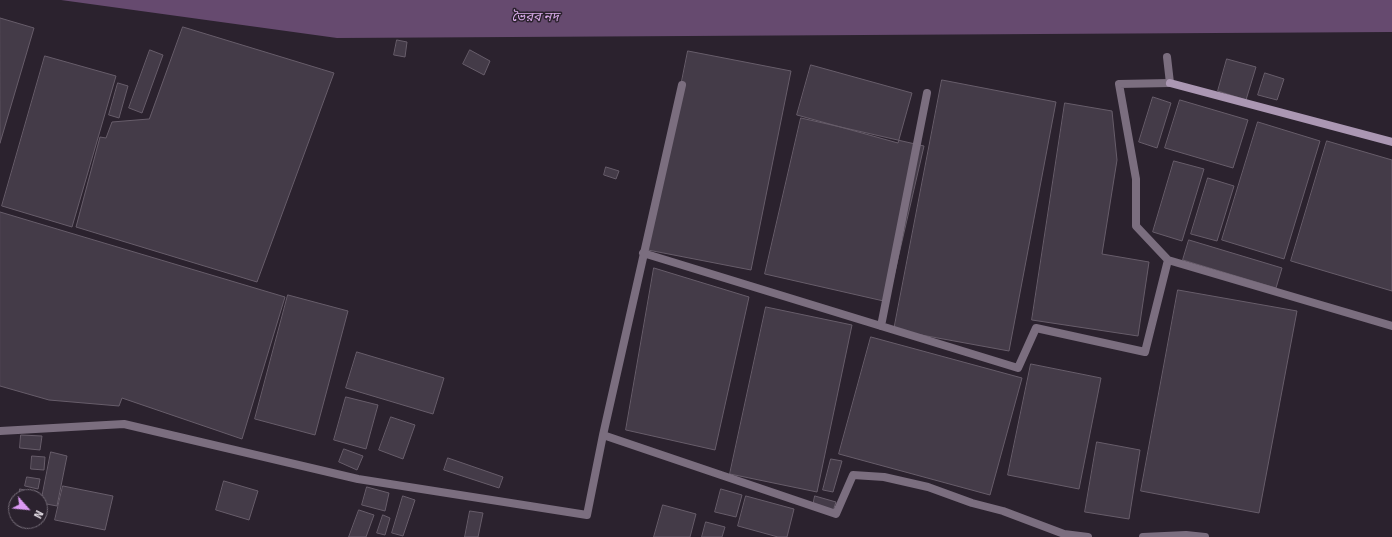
<!DOCTYPE html>
<html>
<head>
<meta charset="utf-8">
<style>
  body { margin:0 }
  #map { position:relative; width:1392px; height:537px; overflow:hidden; background:#2b222e; font-family:Signika,sans-serif }
  canvas { display:block }
  .north { position:absolute; left:8px; top:489px; width:40px; height:40px; box-sizing:border-box; background:#2b222e; border:1px solid #736b76; border-radius:50%; rotate:117deg; font-size:11px; font-weight:700; line-height:16px; text-align:center; color:#dfd9e1 }
  .north::after { content:''; display:block; margin:auto; width:14px; height:18px; background:#dc99f4; clip-path:polygon(50% 0,100% 100%,50% 72%,0 100%) }
</style>
</head>
<body>
<div id="map">
<canvas width="1392" height="537"></canvas>
<div class="north">N</div>
</div>
<script>
const g = document.querySelector('canvas').getContext('2d');
g.lineJoin = 'round';
function fillPath(path, color) { g.fillStyle = color; g.fill(path, 'evenodd'); }
function stroke(path, color, width, dash) { g.strokeStyle = color; g.lineWidth = width; g.lineCap = dash ? 'butt' : 'round'; g.setLineDash(dash || []); g.stroke(path); }
function label(font, color, halo, rows, align = 'center') {
  g.font = font + ' Signika,"Noto Sans Bengali",sans-serif'; g.lineWidth = 3; g.setLineDash([]); g.textBaseline = 'middle'; g.strokeStyle = halo; g.fillStyle = color; for (const [text, x, y, turn = 0] of rows) {
    g.save(); g.translate(x, y); g.rotate((+turn || 0) * Math.PI / 180); g.textAlign = isNaN(turn) ? turn : align; if (halo) g.strokeText(text, 0, 0); g.fillText(text, 0, 0); g.restore();
  }
}
fillPath(new Path2D(`
  M61,0H1392V32L337,38Z`), '#664a6f');
const building = new Path2D(`
  M0,18L34,28L0,143Z
  M183,27L334,73L257,282L76,227L100,137L106,138L112,122L149,119Z
  M397,40L407,42L405,57L394,55Z
  M150,50L163,55L142,113L129,108Z
  M470,50L490,61L484,75L463,64Z
  M688,51L791,71L751,270L648,250Z
  M45,56L116,76L72,227L2,206Z
  M1227,59L1256,67L1246,100L1218,91Z
  M811,65L912,93L898,143L797,115Z
  M1265,73L1284,79L1277,100L1258,95Z
  M942,80L1056,102L1009,351L894,330Z
  M118,83L128,86L119,118L109,115Z
  M1153,97L1171,103L1157,148L1139,142Z
  M1180,100L1248,120L1233,168L1165,148Z
  M1065,103L1112,111L1117,160L1102,254L1149,262L1138,336L1032,320Z
  M801,118L924,146L888,302L765,274Z
  M1258,122L1320,141L1284,259L1222,240Z
  M1327,141L1392,160V291L1291,261Z
  M1174,161L1204,169L1182,241L1153,232Z
  M606,167L619,171L616,179L604,175Z
  M1208,178L1234,186L1217,241L1191,234Z
  M0,212L285,297L242,439L122,398L119,406L49,400L0,386Z
  M1189,240L1282,268L1276,288L1183,260Z
  M654,268L749,297L715,450L626,430Z
  M1178,290L1297,311L1259,513L1141,491Z
  M288,295L348,311L315,435L255,419Z
  M766,307L852,325L817,492L730,474Z
  M871,337L1022,378L990,495L839,454Z
  M357,352L444,378L433,414L346,388Z
  M1031,364L1101,378L1079,489L1008,475Z
  M346,397L378,405L366,449L334,440Z
  M391,417L415,425L403,459L379,450Z
  M21,435L42,436L40,450L20,448Z
  M1097,442L1140,450L1129,519L1085,512Z
  M344,449L363,456L357,470L339,462Z
  M51,452L67,456L57,506L41,503Z
  M32,456L45,457L44,470L31,469Z
  M448,458L503,477L499,488L444,470Z
  M831,459L842,461L833,492L823,490Z
  M27,477L40,479L38,489L25,486Z
  M224,481L258,491L249,520L216,510Z
  M63,486L113,496L105,530L55,520Z
  M367,487L389,493L385,511L362,505Z
  M20,489L38,493L37,497H19Z
  M721,489L742,495L736,517L715,512Z
  M403,496L415,500L403,536L392,533Z
  M746,496L794,509L787,537H778L738,526Z
  M815,496L836,502L833,511L813,506Z
  M663,505L696,514L690,537H654Z
  M359,510L374,515L366,537H349Z
  M470,511L483,513L478,537H465Z
  M383,515L390,518L385,535L377,533Z
  M706,522L725,527L722,537H702Z`);
fillPath(building, '#443b48');
stroke(building, '#675d6a', 1);
stroke(new Path2D(`
  M1167,57L1170,83`), '#7b6e7f', 8);
stroke(new Path2D(`
  M643,253L1018,368L1036,328L1145,352L1168,260L1392,326
  M1168,260L1136,226V179L1119,84L1170,83
  M881,326L927,93
  M0,431L124,424L358,479L587,515L603,435L682,85
  M603,435L836,514L853,475L884,477L928,487L972,503L1003,511L1064,534L1088,537
  M1143,537L1186,535L1205,537`), '#7b6e7f', 8);
stroke(new Path2D(`
  M1170,83L1392,142`), '#ab97b3', 8);
label('italic 13px', '#d9ace9', '#2b222e', [
  ["ভৈরব নদ",535,18]
]);
</script>
</body>
</html>
